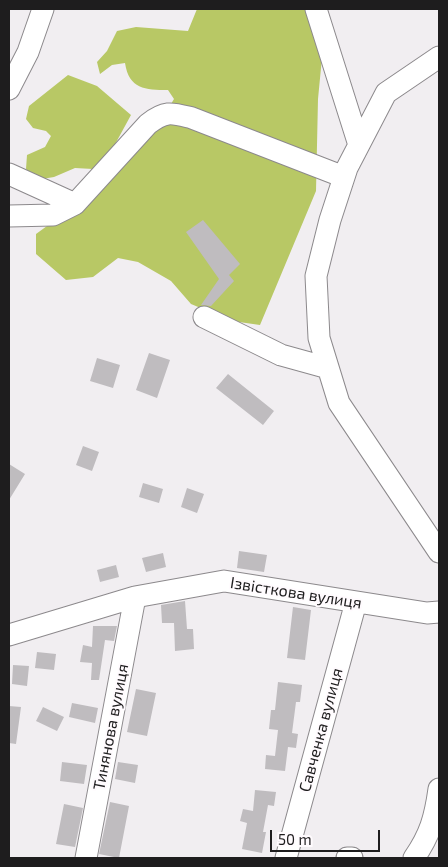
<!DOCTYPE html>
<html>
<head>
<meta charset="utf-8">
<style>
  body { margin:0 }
  #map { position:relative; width:448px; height:867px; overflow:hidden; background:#f1eef1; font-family:"Exo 2",sans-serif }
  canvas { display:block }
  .frame { position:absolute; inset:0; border:10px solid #1e1d1e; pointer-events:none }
  .scale { position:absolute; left:270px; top:830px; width:110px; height:22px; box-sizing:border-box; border:2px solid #1e1d1e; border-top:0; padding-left:6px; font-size:15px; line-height:18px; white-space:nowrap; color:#1e1d1e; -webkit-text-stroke:4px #fffbfe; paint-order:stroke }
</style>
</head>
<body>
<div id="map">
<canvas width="448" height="867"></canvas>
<div class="frame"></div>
<div class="scale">50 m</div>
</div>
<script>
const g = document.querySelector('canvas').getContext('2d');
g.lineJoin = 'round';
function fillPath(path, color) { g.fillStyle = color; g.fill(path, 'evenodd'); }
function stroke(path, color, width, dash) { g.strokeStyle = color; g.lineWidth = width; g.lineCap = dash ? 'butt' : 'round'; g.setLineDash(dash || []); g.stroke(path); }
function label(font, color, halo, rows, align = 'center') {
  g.font = font + ' "Exo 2",sans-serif'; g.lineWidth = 4; g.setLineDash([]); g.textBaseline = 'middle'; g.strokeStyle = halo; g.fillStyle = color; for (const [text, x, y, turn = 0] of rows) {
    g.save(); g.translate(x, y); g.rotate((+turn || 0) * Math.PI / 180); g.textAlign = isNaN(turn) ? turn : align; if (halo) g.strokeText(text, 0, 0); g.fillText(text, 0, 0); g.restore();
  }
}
fillPath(new Path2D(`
  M197,9H317L324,37L318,99L316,191L260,325L232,321L191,304L171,281L138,262L118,258L93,277L66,280L36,254V234L58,218L154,132L174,99L168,90C145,90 129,89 125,63L112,65L100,74L97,62L107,51L117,31L136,27L188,31Z
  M68,75L97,86L131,115L113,148L93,169L75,168L54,177L36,180L26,169L27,155L45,147L51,136L46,131L33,128L26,119L29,106Z`), '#b8c865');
fillPath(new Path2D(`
  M203,220L240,264L229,275L234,281L211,306L201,305L219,279L186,232Z
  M149,353L170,360L157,398L136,390Z
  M97,358L120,365L113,388L90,381Z
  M228,374L274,411L263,425L216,388Z
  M83,446L99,452L92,471L76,465Z
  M9,464L25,474L9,500Z
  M143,483L163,489L159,503L139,497Z
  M187,488L204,494L197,513L181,507Z
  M239,551L267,555L264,572L237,568Z
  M163,553L166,567L146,572L142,558Z
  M116,565L119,577L100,582L97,570Z
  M185,601L187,629H193L194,649L175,651L174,623H162L161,605Z
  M293,607L311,610L305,660L287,658Z
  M93,626H117L114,641L105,640L99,680H91L92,663L80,662L83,645L92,647Z
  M37,652L56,654L54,670L35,668Z
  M13,665L29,666L27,686L12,684Z
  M278,682L302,685L300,702H296L292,733L298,734L296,748L288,747L285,771L265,769L266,755L275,756L278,730L269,729L271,710H275Z
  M136,689L156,693L147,736L127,732Z
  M72,703L98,708L95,723L69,717Z
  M9,706L21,707L16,744L9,743Z
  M43,707L64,717L57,731L36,721Z
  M62,762L87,765L84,784L60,781Z
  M118,762L138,765L135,783L115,779Z
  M255,790L276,792L274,806L268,805L263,832H266L262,853L242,849L247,823L240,821L243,809L253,811Z
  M110,802L129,806L119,858L99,854Z
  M64,804L83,808L75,847L56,844Z`), '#bfbcbf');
const minor = new Path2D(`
  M316,9L359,145
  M439,57L386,93L347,168L330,220L316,276L319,338L339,403L439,552
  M9,89L28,52L43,9
  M9,174L75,204
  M9,216L53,215L75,204L148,124C166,110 172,113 192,118L344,177
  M204,317L281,355L328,368
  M9,635L135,597L224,581L427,613L439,612
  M86,858L135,597
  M286,858L356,602
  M347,858H352
  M414,858C430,835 435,818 439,789`);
stroke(minor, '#8c898c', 23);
stroke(minor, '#fff', 21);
label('16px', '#1e1d1e', '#fffbfe', [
  ["Iзвiсткова вулиця",296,593,9],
  ["Тинянова вулиця",111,727,-79],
  ["Савченка вулиця",321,730,-75]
]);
</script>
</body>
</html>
